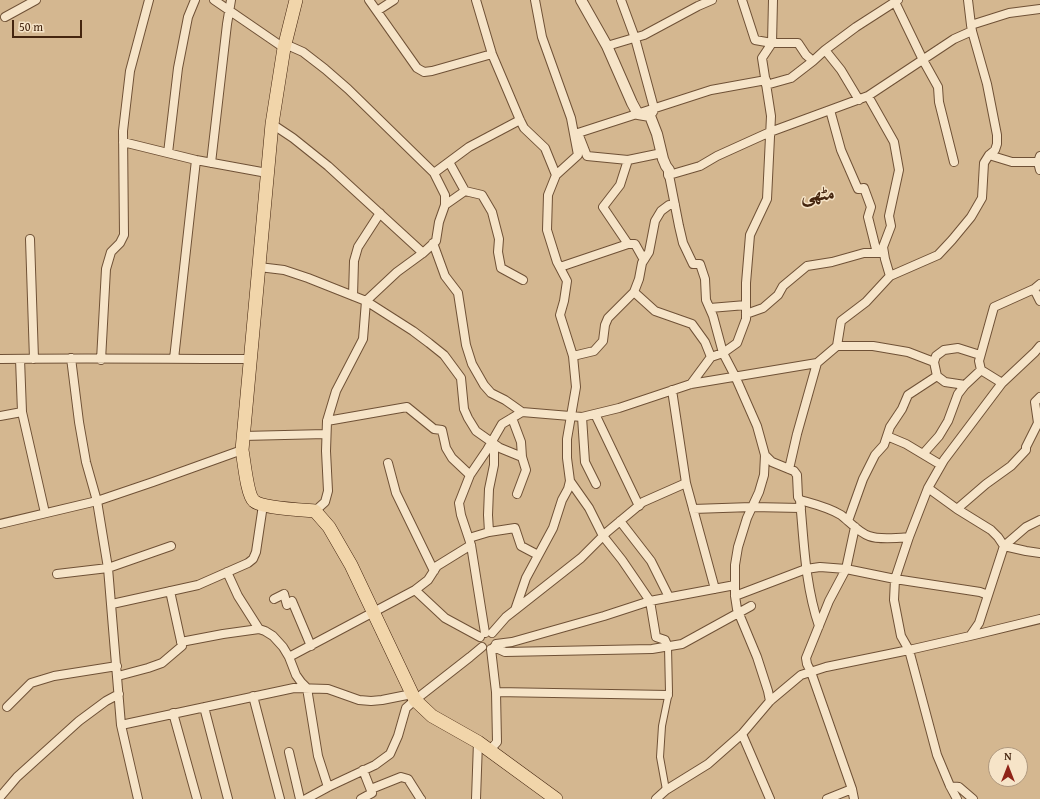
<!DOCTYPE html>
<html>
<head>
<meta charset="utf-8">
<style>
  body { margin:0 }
  #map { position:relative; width:1040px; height:799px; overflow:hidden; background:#f1d5aa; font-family:"Gentium Book Plus",serif }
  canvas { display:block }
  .north { position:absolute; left:988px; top:747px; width:40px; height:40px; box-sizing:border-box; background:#f6e4c8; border:1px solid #af987e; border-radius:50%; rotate:0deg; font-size:11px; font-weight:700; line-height:16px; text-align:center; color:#44250f }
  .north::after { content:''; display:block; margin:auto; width:14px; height:18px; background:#8f2418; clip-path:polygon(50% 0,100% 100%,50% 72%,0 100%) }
  .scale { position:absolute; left:12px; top:20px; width:70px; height:18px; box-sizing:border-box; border:2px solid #44250f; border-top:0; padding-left:5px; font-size:12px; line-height:14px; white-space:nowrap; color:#44250f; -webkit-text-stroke:3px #f6e4c8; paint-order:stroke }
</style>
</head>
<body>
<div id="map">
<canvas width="1040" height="799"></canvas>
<div class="north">N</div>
<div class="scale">50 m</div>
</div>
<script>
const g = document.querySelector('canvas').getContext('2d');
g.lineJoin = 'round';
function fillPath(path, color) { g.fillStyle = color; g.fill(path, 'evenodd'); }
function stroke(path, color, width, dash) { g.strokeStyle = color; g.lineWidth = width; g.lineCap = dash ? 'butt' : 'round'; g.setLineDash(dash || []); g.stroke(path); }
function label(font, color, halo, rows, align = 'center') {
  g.font = font + ' "Gentium Book Plus",Amiri,serif'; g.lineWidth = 3; g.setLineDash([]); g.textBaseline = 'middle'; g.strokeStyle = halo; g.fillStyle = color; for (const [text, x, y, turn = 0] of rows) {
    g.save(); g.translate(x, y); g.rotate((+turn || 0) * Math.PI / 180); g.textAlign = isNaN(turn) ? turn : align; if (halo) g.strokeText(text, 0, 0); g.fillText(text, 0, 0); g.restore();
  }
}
fillPath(new Path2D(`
  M0,0H1040V799H0ZM996,755H1020V779H996Z`), '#d4b790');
const pedestrian = new Path2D(`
  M666,790L660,757L662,726L669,692L668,647`);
const minor = new Path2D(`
  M214,0L284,48
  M369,0L417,68L424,72L432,71L492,54
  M476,0L492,54L520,120L524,128L545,148L556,175
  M621,0L635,38L654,108L653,112
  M742,0L755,40L772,43H798L806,55L813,61
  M968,0L971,25L1009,13L1040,9
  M895,2L923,60L938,87L939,102L954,162
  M377,11L394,0
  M5,17L36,0
  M285,44L303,52L325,69L348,89L434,173L445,195V205L439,222L436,241L423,253L397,272L366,301L413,331L429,343L444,355L461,378L464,409L468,418L476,431L500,448L522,457
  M607,46L644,35L698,6L712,0
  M825,50L841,70L859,100
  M766,85L791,78L813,61L825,50L856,27L898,0
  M830,110L841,150L858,189L864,188L871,207L868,217L877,253
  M272,124L293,138L328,166L423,253
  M574,133H578L711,90L766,80
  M578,133L587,156L628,160L662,153
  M123,142L196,160L267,173
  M168,153L178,68L188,17L195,0
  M989,155L1012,162H1038
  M1040,156L1038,162L1040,170
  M628,160L620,185L603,207L628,244H635L644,260
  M449,162L465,191
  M211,163L227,24L231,0
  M434,173L469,147L520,120
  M445,205L465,191L482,195L492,212L499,239L498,252L501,268L523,280
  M30,239L34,359
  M433,243L445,276L458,293L466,345L472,364L484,385L491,393L505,400L522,412L582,417L619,408L691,384L817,363L837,346H873L908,352L934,362
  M259,267L284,270L308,278L366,301L363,339L336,391L327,421L326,451L328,491L325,502L315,511
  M560,267L628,244
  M890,276L938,255L952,240L971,217L982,198L984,163L989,155L995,150L997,144V135L987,84L972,31
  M1034,289L1040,301
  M634,292L655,311L692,324L705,342L711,357
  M353,296L354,261L358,247L380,213
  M710,308L746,305
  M746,314L763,308L778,295L783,286L807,266L832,262L864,253H884
  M837,346L841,321L866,302L890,276L885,259L883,247L891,226L889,216L899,170L894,142L868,96
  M573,356L594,351L603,341L605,325L608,318L634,292L639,279L642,263L649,252L655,221L661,211L669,205H675
  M71,358L79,422L86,462L97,501L108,568L121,725L138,799
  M0,359C83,358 167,359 250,359
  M20,359L22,412
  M174,359L196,160
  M101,360L106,269L111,252L120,243L124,235L123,131L130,71L149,0
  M1002,383L1035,352L1040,346
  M691,384L711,357L723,353L713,316L706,300L705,279L700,264H693L683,243L679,226L669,175L700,166L717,156L770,132L868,96L954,39L972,31L971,25
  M965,385L945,382L937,376L934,362L936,356L944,350L958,348L980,355
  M672,390L686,483L715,589
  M595,414L639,506
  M0,416L22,412L45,513
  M582,417L585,462L596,484
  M512,418L521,442L522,457L526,470L517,494
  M327,421L407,407L434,429L442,430L446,448L452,458L470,475
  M243,436L326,434
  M887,436L906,444L941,465
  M923,454L939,436L948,421L958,394L965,385L981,370
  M765,455L772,462L794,471L797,475L798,497L800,500C814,504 828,507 841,515C850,522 858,532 869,536C879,540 898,538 909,537
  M388,463L396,493L434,571
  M789,469L797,434L817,363
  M928,488L957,509L991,530L998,537L1004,546L1026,551L1040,553
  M800,500C804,542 805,585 819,626
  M693,509L752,507L801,508
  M957,509L986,484L1011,466L1026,450V447L1038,423L1035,402L1040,397
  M620,521L651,561L669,597
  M848,521L863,479L875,455L884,445L890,427L902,409L908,395L937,376
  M0,524L97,501L153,482L242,450
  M489,532L488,515L489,489L494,465V444
  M469,538L489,532L515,528L521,546L538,555
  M227,572L238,596L259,629
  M57,574L108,568L171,546
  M415,590L445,618L480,637
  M735,596L806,569L820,567L846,569L895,579L980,592L988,595
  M274,599L284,594L287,605L292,601L311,646
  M112,604L198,585L248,563L253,559L256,552L263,505
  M515,610L581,558L607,532L643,502L686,483
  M485,633L471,545L461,515L459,503L470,475L487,450L502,424L522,412
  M492,633L506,617L515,610L526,578L553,528L562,500L568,489L570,481
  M970,636L1040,619
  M181,642L223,634L259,629L265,631L273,636L283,647L289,657L296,675L301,682L307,688L318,756L328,787
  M496,644L512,642L604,616L650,601L622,560L603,536L589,508L570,481L567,458V439L576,387L573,356L560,315L564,301L567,281L557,262L547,230L548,195L556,175L578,155L571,118L542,37L535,0
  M494,647L505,652L652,649L682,644L751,606
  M668,647L665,640L656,637L650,601L735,585
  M289,657L415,590L428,580L437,566L471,545
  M118,676L148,668L162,663L182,646L170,591
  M496,692L668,695
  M253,696L280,799
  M770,701L768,691L757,657L737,609L735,596V565L738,547L747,518L759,492L764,475L765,455L757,426L735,376L723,353L737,343L746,319V283L750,235L767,199L771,116L762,58L772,43L773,0
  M7,707L31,683L54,676L117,666
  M204,707L228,799
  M173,713L197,799
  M121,725L294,688L328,689L359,700L371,701L382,700L412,694
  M742,734L770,799
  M489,751L497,742L496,692L491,649
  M289,752L300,799
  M950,786L959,787L973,799
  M371,789L401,777L408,779L420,798L421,799
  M0,797L17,777L79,721L106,701L119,694
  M306,799L328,787L375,765L390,754L398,736L406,708L415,700L470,657L482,647
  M361,799L372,793L363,770
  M476,799L478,742
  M656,799L666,790L708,764L742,734L770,701L801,675L826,667L909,650L970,636L979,623L1004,546L1026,527L1040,520
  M827,799L852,789
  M854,799L852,789L811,672L807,664L806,658L829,601L846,569L855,527
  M957,799L950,786L937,755L909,650L901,636L894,600L895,579L909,537L928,488L944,460L1002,383L981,370L979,361L994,307L1034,289L1040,284`);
const tertiary = new Path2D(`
  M581,0L607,46L632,103L638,114L650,116L657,134L663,159L666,166L669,170V175`);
const primary = new Path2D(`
  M296,0L284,48L272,124L242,450C244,460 247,495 254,501C261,508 303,510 315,511L329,527L351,565L415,700L432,716L478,742L556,799`);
stroke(pedestrian, '#6f5136', 8);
stroke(minor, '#6f5136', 10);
stroke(tertiary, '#6f5136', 12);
stroke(primary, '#44250f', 14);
stroke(pedestrian, '#f6e4c8', 6);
stroke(minor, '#f6e4c8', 8);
stroke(tertiary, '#f6e4c8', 10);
stroke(primary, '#f1d5aa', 13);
label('bold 21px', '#44250f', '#f6e4c8', [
  ["مٹھی",818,195]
]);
</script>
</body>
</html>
